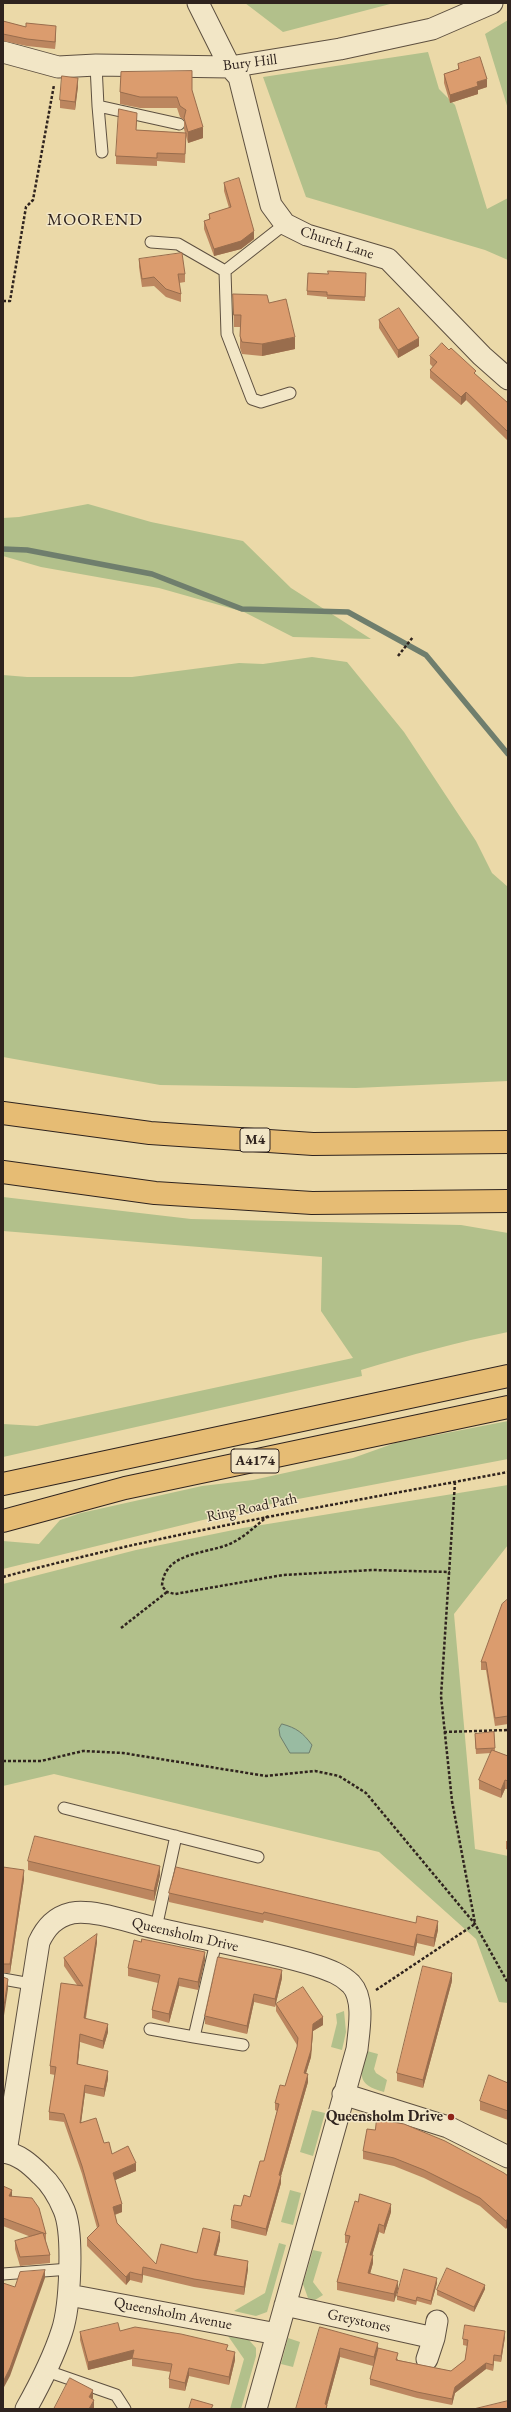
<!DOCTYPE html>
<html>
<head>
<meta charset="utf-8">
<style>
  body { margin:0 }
  #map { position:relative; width:511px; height:2412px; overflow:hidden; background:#ebd9a8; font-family:"EB Garamond",serif }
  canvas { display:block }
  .frame { position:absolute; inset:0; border:4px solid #2f231e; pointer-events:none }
</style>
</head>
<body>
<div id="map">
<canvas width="511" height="2412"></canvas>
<div class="frame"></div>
</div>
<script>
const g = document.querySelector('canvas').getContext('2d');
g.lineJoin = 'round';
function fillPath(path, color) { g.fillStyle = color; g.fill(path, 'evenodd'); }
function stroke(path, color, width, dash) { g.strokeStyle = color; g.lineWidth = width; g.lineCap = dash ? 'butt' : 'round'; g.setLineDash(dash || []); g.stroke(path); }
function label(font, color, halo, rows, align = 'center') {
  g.font = font + ' "EB Garamond",serif'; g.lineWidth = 3; g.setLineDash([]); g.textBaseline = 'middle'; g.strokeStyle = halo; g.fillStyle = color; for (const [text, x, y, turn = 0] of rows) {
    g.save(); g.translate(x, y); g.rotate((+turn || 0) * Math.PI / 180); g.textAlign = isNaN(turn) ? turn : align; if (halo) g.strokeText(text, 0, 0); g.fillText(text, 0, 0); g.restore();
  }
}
fillPath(new Path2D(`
  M245,3H394L283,32Z
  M508,20V109L485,34Z
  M428,52L439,89L455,105L487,209L508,198V260L485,250L306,197L263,77Z
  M88,504L151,522L243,541L291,588L371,639L293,637L244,612L159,588L41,567L3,556V518L19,517Z
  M312,657L347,662L404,732L476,841L492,873L508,887V1081L356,1088L160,1085L3,1057V675L27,677H132L239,663L263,664Z
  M3,1197L191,1219L461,1225L508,1233V1332C458,1342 410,1355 361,1370L362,1376L3,1457V1424L37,1426L353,1358L321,1311L322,1257L3,1231Z
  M508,1421V1459L256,1507L3,1569V1541L39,1544L60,1520L81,1513L202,1486L253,1480L353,1458L395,1443Z
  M508,1485V1545L454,1614L475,1849L508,1856V2003L499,2002L476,1939L379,1852L54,1774L3,1786V1584L136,1550L243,1528Z
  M344,2011L346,2032L342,2050L331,2047L337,2023L336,2014Z
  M367,2051L378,2054L374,2069L376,2073L387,2080L384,2092C356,2084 360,2076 367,2051Z
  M312,2110L325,2113L313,2156L300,2152Z
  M290,2190L301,2193L293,2225L281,2222Z
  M279,2243L286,2245L267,2312L256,2316L234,2311L265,2293Z
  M313,2250L322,2252L313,2282L323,2295L315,2300L308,2298L303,2284Z
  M228,2336L249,2340L256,2348V2356L241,2409H230L244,2359Z
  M288,2338L300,2342L293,2367L281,2364Z`), '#b2c08b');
const water = new Path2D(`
  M282,1724C297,1728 303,1733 312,1745L309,1753H290L280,1736L279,1729Z`);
fillPath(water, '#99bba2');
stroke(water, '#6f7e6d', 1);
stroke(new Path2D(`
  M3,549L27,550L152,574L242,609L348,612L426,655L508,754`), '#6f7e6d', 5.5);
const service = new Path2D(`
  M96,65L98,106L179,124
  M98,106L102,152
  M151,242L178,244L225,271L285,224
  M225,271L227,334L252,399L261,402L290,393
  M64,1808L258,1857
  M156,1928L176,1836
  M216,1942L194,2037L243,2045
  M3,1979L31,1984
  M150,2029L194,2037
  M3,2274L70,2269
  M47,2371L116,2395L125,2409`);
const minor = new Path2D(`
  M198,3L230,67L239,77L271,205L285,224L307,235L388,259L482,356L508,379
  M3,52L58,67L96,65L230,67L340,49L432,29L492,3
  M343,2094L448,2127L508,2157
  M3,2152C19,2154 30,2164 41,2175C51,2184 59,2198 64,2210C74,2234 70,2307 62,2331C53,2359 40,2384 26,2409
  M6,2152L39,1942C46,1927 55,1917 72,1913C94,1909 132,1923 155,1928C207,1940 265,1950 317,1966C329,1970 341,1974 351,1984C365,1999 359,2030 357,2049L256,2409
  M69,2295L277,2334
  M285,2305L434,2338L437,2321
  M427,2359L434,2338`);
const trunk = new Path2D(`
  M3,1484L508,1376
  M3,1521L125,1488L508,1407`);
const motorway = new Path2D(`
  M3,1113L150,1133L313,1144L508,1142
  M3,1172L155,1193L312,1203L508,1201`);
stroke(service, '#5e5040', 13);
stroke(minor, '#5e5040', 23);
stroke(trunk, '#2f231e', 24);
stroke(motorway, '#2f231e', 24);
stroke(new Path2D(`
  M3,301H10L26,207L33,200L54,85
  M398,656L413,637
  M455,1482L441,1696L452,1801L475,1923
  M268,1516C255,1526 243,1539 227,1545C203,1554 164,1553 162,1586L167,1592L175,1594L283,1575L373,1570L450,1572
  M3,1577C169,1532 339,1504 508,1472
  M121,1628L167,1592
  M444,1732L508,1730
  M3,1761H41L83,1751L123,1753L266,1776L315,1771L339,1776L366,1793L475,1924L508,1983
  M376,1990L475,1924`), '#2f231e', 2.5, [3, 2]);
stroke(service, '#f2e6c6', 11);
stroke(minor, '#f2e6c6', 21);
stroke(trunk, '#e6bc74', 22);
stroke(motorway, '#e6bc74', 22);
fillPath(new Path2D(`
  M3,21L26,27L56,33L55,49L27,46L3,41Z
  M458,64L487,87L478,90V94L450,103L444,83V74L458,70Z
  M78,86L75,110L60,108V100Z
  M192,90L203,138L188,143L186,136L185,163L157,161V166L116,164V156L137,122L136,130L185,133L184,129V120L180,117L177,108H140L120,104V92Z
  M224,183L254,239L241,249L214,256L204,229V221L209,220V214L229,208L224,191Z
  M139,259L185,274V282L179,283L181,294V302L166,297L154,286L142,287L139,267Z
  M366,278L365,301L327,299V297L307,295V291Z
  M233,294L269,303L295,349L262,356L242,354L240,348V327H234Z
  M379,320L419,346L398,358L379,328Z
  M430,356L476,375L508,403V441L466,400L461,405L430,378V370L433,367L430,364Z
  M508,1599V1724L495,1726L486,1670H481V1662Z
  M494,1732L495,1751L508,1756V1789H505L501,1798L479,1789V1780L491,1753L476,1754L475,1738Z
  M506,1841H508V1850L506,1849Z
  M28,1861L160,1875L154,1901L28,1870Z
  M3,1867L24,1879L10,1973H3Z
  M169,1893L438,1930L434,1947L417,1943L414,1956L264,1920L263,1923L169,1902Z
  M97,1942L86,2018L108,2032L103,2049L80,2042L78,2064L108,2079L104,2097L85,2093L81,2122L104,2143L112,2154L136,2171L115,2180L122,2212L115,2215L117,2223L156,2264L197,2253L220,2240L216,2256L248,2269L244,2295L194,2287L143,2275L142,2283L130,2280L126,2285L87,2246V2238L97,2228L82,2174L64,2122L49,2120V2112L55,2075L50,2074V2066L77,1985L64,1966V1958Z
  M205,1960L198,1990L179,1986L169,2023L152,2018V2010L158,1983L128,1976V1968Z
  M282,1978L275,2007L254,2002L247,2034L205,2024V2016Z
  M452,1981L423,2088L397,2081V2073Z
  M276,2004L323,2025L313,2031L311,2057L306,2073L308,2082L281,2176V2183L266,2236L231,2228V2220L241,2206L250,2197L264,2161L277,2111L275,2110V2103L285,2086L297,2047V2045L276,2011Z
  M508,2083V2120L480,2110V2101Z
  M363,2151L508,2176L506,2229L480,2206L424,2178L394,2166L363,2159Z
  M3,2186L46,2234V2242L50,2255V2263L20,2266L15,2249V2241L31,2237L3,2226Z
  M391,2212L384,2234L379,2232L372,2255L373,2263L370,2274L398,2289L394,2302L337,2290V2282L347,2243H345V2235Z
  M437,2283L431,2305L417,2301L416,2305L397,2300V2296Z
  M485,2289L474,2312L437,2295V2290Z
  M320,2327L378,2348L398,2359V2360L451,2371L465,2360L467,2346L463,2345V2339L505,2337L501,2362L494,2361L493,2371L486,2369L455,2393L452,2405L417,2398L370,2385V2379L373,2366L340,2357L327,2405V2409Z
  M120,2331L228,2351L235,2360L229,2385L189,2376L185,2391L169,2388V2379L171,2372L132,2366V2359L88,2370L80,2340V2332Z`), '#bc865f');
fillPath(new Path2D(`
  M56,26V33L55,49V42Z
  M78,78V86L75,110V102Z
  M487,79V87L478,90V94L450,103V95L477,82Z
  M203,127V138L188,143V132Z
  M254,231V239L241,249L214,256V249Z
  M295,337V349L262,356V344Z
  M419,338V346L398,358V350Z
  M466,392V400L461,405V397Z
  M505,1780V1789L501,1798V1790Z
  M160,1866V1875L154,1901V1891Z
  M24,1870V1879L10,1973V1964Z
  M438,1921V1930L434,1947V1938Z
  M97,1934V1942L84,2026V2018Z
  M417,1934V1943L414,1956V1947Z
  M205,1952V1960L198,1990V1982Z
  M282,1970V1978L275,2007V1999Z
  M452,1973V1981L423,2088V2080Z
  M179,1978V1986L169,2023V2014Z
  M8,1979V1989L3,2022V2013Z
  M254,1994V2002L247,2034V2026Z
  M323,2017V2025L313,2031L311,2057L304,2080V2073L313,2024Z
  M108,2024V2032L103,2049V2041Z
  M80,2034V2042L77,2072V2064Z
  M108,2071V2079L104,2097V2089Z
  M308,2074V2082L279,2183V2175Z
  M85,2085V2093L80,2131V2123Z
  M136,2163V2171L113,2181V2173Z
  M281,2176V2183L266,2236V2229Z
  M12,2190V2198L9,2196Z
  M122,2204V2212L113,2215V2207Z
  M391,2204V2212L384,2234V2226Z
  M508,2218V2226L506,2229V2221Z
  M379,2224V2232L370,2263V2255Z
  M220,2232V2240L214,2263V2255Z
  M373,2255V2263L368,2281V2273Z
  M248,2261V2269L244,2295V2287Z
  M143,2267V2275L142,2283V2275Z
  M45,2270V2278L10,2376L3,2389V2382Z
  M130,2272V2280L126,2285V2277Z
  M437,2278V2283L431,2305V2301Z
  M398,2281V2289L394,2302V2294Z
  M485,2285V2289L474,2312V2307Z
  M505,2331V2337L501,2362V2356Z
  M378,2343V2352L374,2366V2357Z
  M340,2348V2357L326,2409L325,2404Z
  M134,2350L132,2359L88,2370V2362Z
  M235,2352V2360L229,2385V2377Z
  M494,2355V2361L493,2371V2365Z
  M486,2363V2369L455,2393L452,2405V2399L455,2387Z
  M189,2368V2376L185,2391V2383Z
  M93,2390V2399L89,2397Z
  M94,2400V2409H89Z`), '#996d4d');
const building = new Path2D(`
  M3,21L26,27V23L56,26L55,42L27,39L3,34Z
  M480,57L487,79L477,82L478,86L450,95L444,74L459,69L458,64Z
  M192,71V90L203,127L188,132L184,118L186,110L180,106L177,97H140L120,92L121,72Z
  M62,76L78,78L75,102L60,100Z
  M119,109L137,113L136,130L186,133L185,154L157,153V158L116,156Z
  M239,178L254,231L241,241L214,249L204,221L210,219L209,214L231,207L224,183Z
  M182,253L185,274H178L181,294L166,289L154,277L142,279L139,259Z
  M328,271L366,273L365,297L327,295V292L307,291L308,273L328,274Z
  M233,294L267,295L269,303L286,299L295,337L262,344L242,342L240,336L241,315H234Z
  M399,308L419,338L398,350L379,320Z
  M442,343L449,350L451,348L476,371L474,373L508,403V432L466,392L461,397L430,370L437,362L430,356Z
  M508,1599V1716L495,1718L486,1662H481L502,1604Z
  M494,1732L495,1748L476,1749L475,1734Z
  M492,1750L508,1756V1781L505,1780L501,1790L479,1780Z
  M35,1836L160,1866L154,1891L28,1861Z
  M3,1867L24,1870L10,1964H3Z
  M176,1867L416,1923L417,1916L438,1921L434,1938L417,1934L414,1947L264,1912L263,1914L169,1893Z
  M97,1934L84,2018L108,2024L103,2041L80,2034L77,2064L108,2071L104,2089L85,2085L80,2123L96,2118L104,2143L109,2142L112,2154L128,2146L136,2163L113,2173L122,2204L113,2207L117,2223L156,2264L161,2244L197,2253L203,2228L220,2232L214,2255L248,2261L244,2287L194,2279L143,2267L142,2275L130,2272L126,2277L87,2238L99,2226L82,2166L64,2114L49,2112L56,2067L50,2066L61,1983L83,1986L64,1958Z
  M142,1939L205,1952L198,1982L179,1978L169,2014L152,2010L160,1975L128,1968L134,1940L141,1942Z
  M218,1957L282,1970L275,1999L254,1994L247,2026L205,2016Z
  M423,1966L452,1973L423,2080L397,2073Z
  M3,1977L8,1979L3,2013Z
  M303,1987L323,2017L313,2024L311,2050L304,2073L308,2074L279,2175L281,2176L266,2229L231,2220L234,2205L241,2206L244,2195L250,2197L260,2161H264L279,2104L275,2103L280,2085L285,2086L297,2047L298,2038L276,2004Z
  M489,2075L508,2083V2111L480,2101Z
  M377,2119L404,2124L445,2141L504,2173L508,2176V2218L506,2221L480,2198L424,2170L394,2158L363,2151L367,2129L375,2130Z
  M3,2186L12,2190L9,2196L32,2198L39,2208L46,2234L3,2218Z
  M360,2194L391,2204L384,2226L379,2224L370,2255H373L368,2273L398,2281L394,2294L337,2282L350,2236L345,2235L355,2201L358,2202Z
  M43,2233L50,2255L20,2257L15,2241Z
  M447,2268L485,2285L474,2307L437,2290Z
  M404,2269L437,2278L431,2301L417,2297L416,2301L397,2296Z
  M45,2270L10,2368L3,2382V2283L15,2287L20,2272Z
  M118,2323L120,2331L135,2327L181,2334L228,2345L226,2350L235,2352L229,2377L189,2368L185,2383L169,2379L172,2364L132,2358L134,2350L88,2362L80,2332Z
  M465,2325L505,2331L501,2356L494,2355L493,2365L486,2363L455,2387L452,2399L417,2392L370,2379L378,2348L398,2353L396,2360L451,2371L465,2360L468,2340L463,2339Z
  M320,2327L378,2343L374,2357L340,2348L325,2404L327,2405L326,2409H296Z
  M70,2378L93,2390L89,2397L94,2400L89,2409H54Z
  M192,2399L213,2405L211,2409H189Z
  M508,2401V2409H474Z`);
fillPath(building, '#db9c6e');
stroke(building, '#996d4d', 1);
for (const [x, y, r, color] of [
  [451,2117,4,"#8f2418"]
]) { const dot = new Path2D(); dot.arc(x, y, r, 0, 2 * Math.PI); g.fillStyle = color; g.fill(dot); stroke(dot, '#f2e6c6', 1.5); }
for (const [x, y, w] of [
  [255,1140,30],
  [255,1461,48]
]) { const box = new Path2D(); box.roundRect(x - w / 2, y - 12, w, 24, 3); g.fillStyle = '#f2e6c6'; g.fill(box); stroke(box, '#2f231e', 1); }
label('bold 14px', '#2f231e', null, [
  ["M4",255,1140],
  ["A4174",255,1461]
]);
label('15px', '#2f231e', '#f2e6c6', [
  ["Bury Hill",250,63,-7],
  ["Church Lane",337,243,18],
  ["Ring Road Path",252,1508,-12],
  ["Queensholm Drive",185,1935,13],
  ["Queensholm Avenue",173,2314,11],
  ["Greystones",359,2321,12]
]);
label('bold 15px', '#2f231e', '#f2e6c6', [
  ["Queensholm Drive",443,2117]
], 'right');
g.letterSpacing = '1px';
label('17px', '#2f231e', '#f2e6c6', [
  ["MOOREND",95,220]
]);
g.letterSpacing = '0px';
</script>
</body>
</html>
